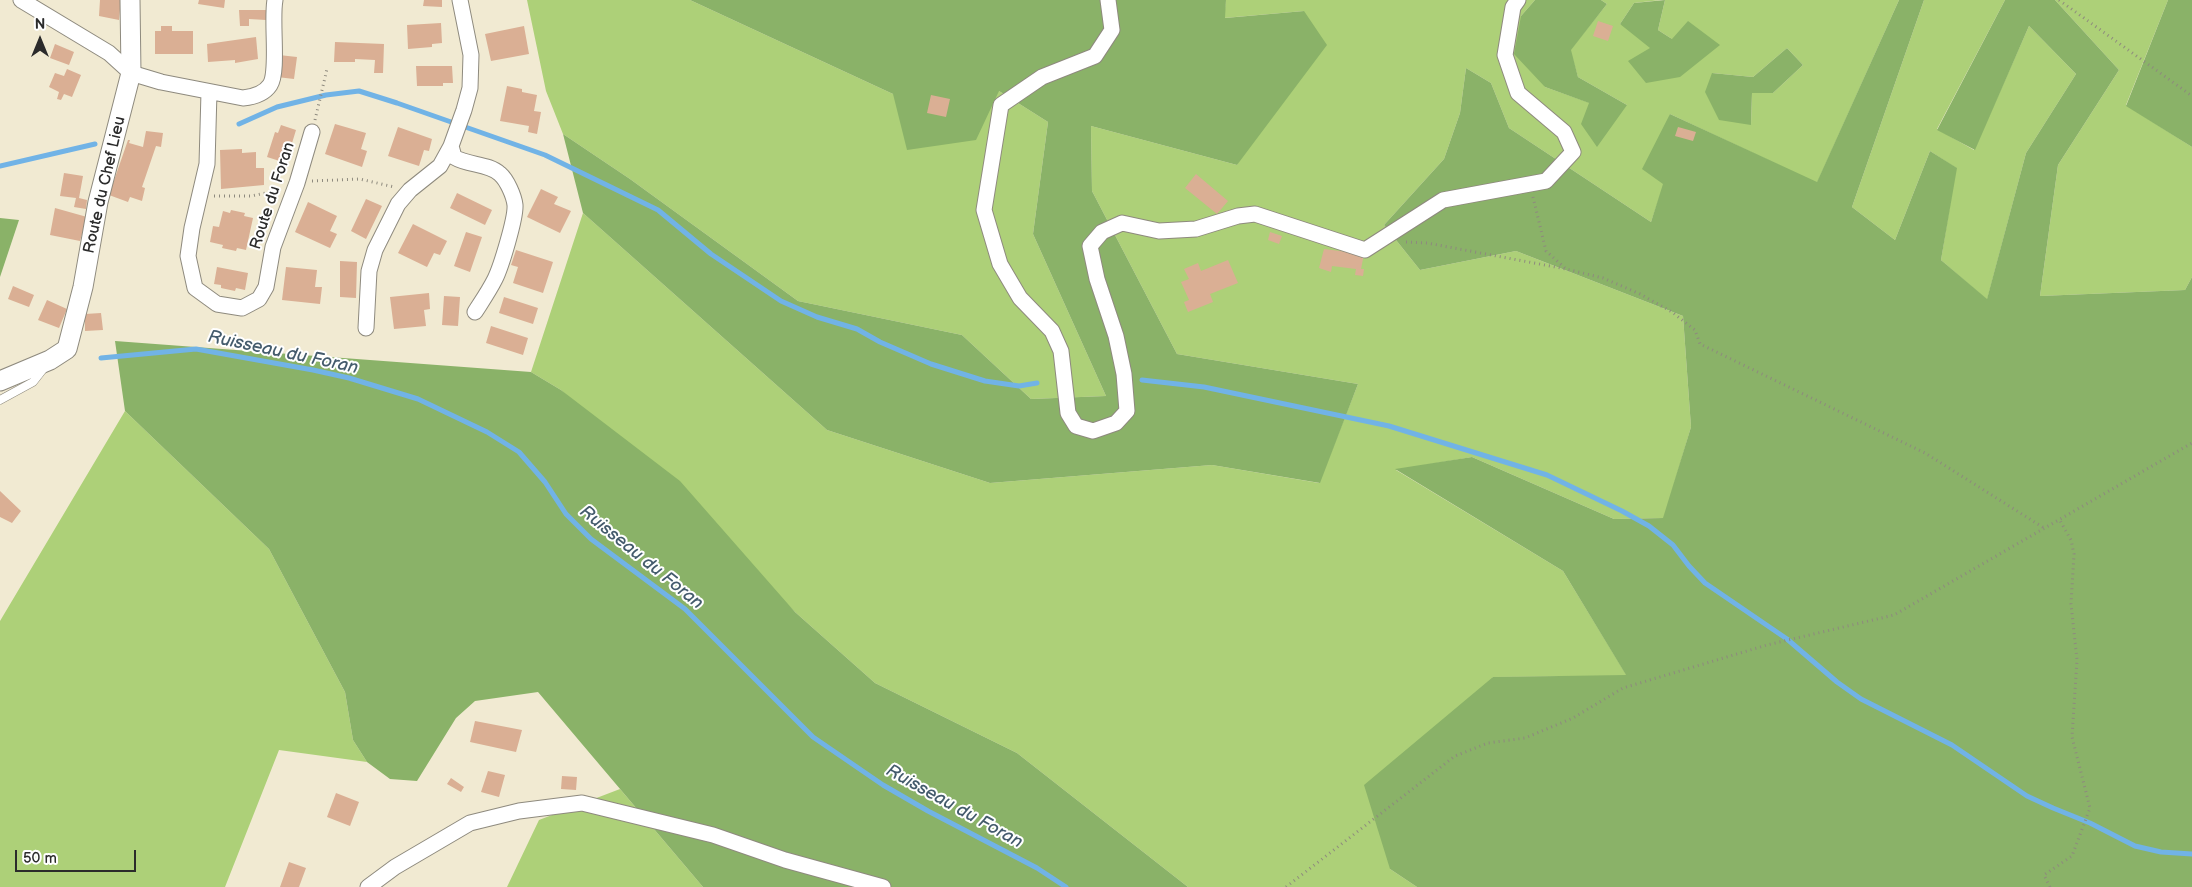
<!DOCTYPE html>
<html>
<head>
<meta charset="utf-8">
<style>
  body { margin:0 }
  #map { position:relative; width:2192px; height:887px; overflow:hidden; background:#f1ead2; font-family:"Balsamiq Sans",sans-serif }
  canvas { display:block }
  .north { position:absolute; left:15px; top:15px; width:50px; height:50px; -webkit-text-stroke:4px #fff; paint-order:stroke; rotate:0deg; font-size:14px; font-weight:700; line-height:20px; text-align:center; color:#2b2b2b }
  .north::after { content:''; display:block; margin:auto; width:18px; height:22px; background:#2b2b2b; clip-path:polygon(50% 0,100% 100%,50% 72%,0 100%) }
  .scale { position:absolute; left:15px; top:850px; width:121px; height:22px; box-sizing:border-box; border:2px solid #2b2b2b; border-top:0; padding-left:6px; font-size:15px; line-height:18px; white-space:nowrap; color:#2b2b2b; -webkit-text-stroke:4px #fff; paint-order:stroke }
</style>
</head>
<body>
<div id="map">
<canvas width="2192" height="887"></canvas>
<div class="north">N</div>
<div class="scale">50 m</div>
</div>
<script>
const g = document.querySelector('canvas').getContext('2d');
g.lineJoin = 'round';
function fillPath(path, color) { g.fillStyle = color; g.fill(path, 'evenodd'); }
function stroke(path, color, width, dash) { g.strokeStyle = color; g.lineWidth = width; g.lineCap = dash ? 'butt' : 'round'; g.setLineDash(dash || []); g.stroke(path); }
function label(font, color, halo, rows, align = 'center') {
  g.font = font + ' "Balsamiq Sans",sans-serif'; g.lineWidth = 4; g.setLineDash([]); g.textBaseline = 'middle'; g.strokeStyle = halo; g.fillStyle = color; for (const [text, x, y, turn = 0] of rows) {
    g.save(); g.translate(x, y); g.rotate((+turn || 0) * Math.PI / 180); g.textAlign = isNaN(turn) ? turn : align; if (halo) g.strokeText(text, 0, 0); g.fillText(text, 0, 0); g.restore();
  }
}
fillPath(new Path2D(`
  M527,0H690L893,94L999,91L1048,122L1033,234L1106,396L1031,399L962,335L798,301L630,179L563,134L546,91Z
  M1226,0H1535L1521,16L1545,87L1590,103L1627,105L1578,77L1570,50L1607,4L1601,0H1661L1634,3L1620,24L1672,39L1658,30L1665,0H1899L1817,183L1670,114L1664,184L1651,222L1509,128L1491,83L1466,68L1460,113L1444,159L1384,225L1420,270L1516,251L1683,316L1691,427L1664,518L1614,519L1472,457L1396,470L1563,571L1627,676L1493,677L1390,869L1417,887H1188L1017,753L875,683L795,612L561,390L531,372L583,213L827,430L990,483L1212,465L1319,483L1358,384L1177,354L1092,191L1091,126L1237,165L1304,11L1224,18ZM1787,48L1803,65L1773,93H1752L1751,125L1712,73L1753,77Z
  M1924,0H2005L1937,129L1974,150L2029,26L2076,74L2026,153L1987,300L1941,260L1956,168L1930,151L1895,240L1852,207Z
  M2055,0H2168L2126,105L2192,147V277L2185,290L2040,296L2058,165L2119,70Z
  M125,411L269,549L345,692L353,740L367,762L279,750L225,887H0V621Z
  M620,789L703,887H507L539,820Z`), '#add078');
fillPath(new Path2D(`
  M690,0H1226L1225,18L1304,11L1327,45L1237,165L1091,126L1092,191L1177,354L1358,384L1320,483L1212,465L990,483L827,430L583,213L563,134L630,179L798,301L962,335L1031,399L1106,396L1033,234L1048,122L999,91L976,140L907,150L893,94Z
  M1535,0H1601L1607,4L1571,50L1578,77L1627,105L1597,147L1581,124L1589,103L1545,87L1514,54L1521,16Z
  M1665,0L1658,30L1672,39L1688,21L1720,45L1680,77L1646,83L1628,61L1650,48L1620,24L1634,3Z
  M1899,0H1924L1852,207L1895,240L1930,151L1957,168L1941,260L1987,299L2026,153L2076,74L2029,26L1975,150L1937,130L2005,0H2055L2119,70L2058,165L2040,296L2185,290L2192,277V887H1417L1390,869L1364,785L1493,677L1626,675L1563,571L1395,469L1472,457L1614,519L1663,518L1691,427L1683,316L1516,251L1420,270L1384,225L1444,159L1460,113L1466,68L1491,83L1509,128L1651,222L1663,184L1642,169L1670,114L1817,182Z
  M2168,0H2192V147L2126,106Z
  M1787,48L1803,65L1773,93H1752L1751,125L1719,120L1705,92L1712,73L1753,77Z
  M0,218L19,220L0,277Z
  M115,341L531,372L561,390L680,481L795,612L875,683L1017,753L1188,887H703L538,692L475,701L456,718L417,781L390,779L367,762L353,740L345,692L269,549L125,411Z`), '#8ab268');
stroke(new Path2D(`
  M239,124L277,107L326,95L359,91L397,103L545,155L658,210L711,254L781,301L817,317L857,329L880,342L931,364L985,381L1019,386L1037,383
  M0,166L95,144
  M101,358L196,349L313,370L349,378L418,399L487,432L519,452L545,482L566,514L591,539L685,609L813,737L883,785L928,811L1037,868L1066,887
  M1142,380L1204,387L1389,426L1547,475L1622,511L1649,526L1673,545L1689,566L1705,583L1787,639L1837,682L1861,699L1952,745L2027,796L2053,808L2090,823L2135,846L2161,852L2192,854`), '#71b3e6', 5);
fillPath(new Path2D(`
  M100,0H121L119,20L99,16Z
  M199,0H225L224,8L198,4Z
  M424,0H442V7L423,6Z
  M239,10H266V20L249,19V26H240Z
  M1598,21L1613,26L1608,41L1593,36Z
  M441,23L442,43L432,44V47L408,49L407,25Z
  M161,26H172V31H193V54H155V31H161Z
  M524,26L529,54L491,61L485,34Z
  M256,37L258,59L235,63V60L208,62L207,44Z
  M335,42L384,44L383,73H374L375,60L355,59V62H334Z
  M55,44L74,52L69,65L50,58Z
  M279,55L297,57L294,79L277,77Z
  M416,66H452L453,83H443V86H417Z
  M67,69L81,75L72,97L64,94L61,100L57,99L59,92L49,87L55,73L64,76Z
  M507,86L522,89V92L537,95L534,111L541,112L537,134L528,132L529,126L500,121Z
  M931,95L950,99L946,117L927,113Z
  M335,124L366,133L361,149L367,151L362,167L325,154Z
  M281,125L296,130L286,163L267,157L275,132L278,133Z
  M398,127L432,139L429,151L424,150L419,166L388,156Z
  M1678,127L1696,132L1693,141L1675,136Z
  M146,131L163,133L161,147L156,146L142,187L145,188L142,201L130,197L128,202L109,195L128,140H130L129,143L143,147Z
  M242,149V153L256,152V168H264V185L221,189L220,150Z
  M64,173L83,176L79,198L87,200L86,209L74,207L76,198L60,196Z
  M1196,174L1228,201L1217,214L1185,188Z
  M541,189L558,197L554,204L571,211L560,233L527,217Z
  M457,193L492,210L485,225L450,208Z
  M366,199L382,206L366,239L351,231Z
  M308,202L337,216L330,231L337,234L330,248L295,232Z
  M55,208L87,217L80,241L50,235Z
  M231,210L245,213L244,216L253,218L246,250L237,248L236,251L222,248L223,245L210,242L213,226L219,227L223,211L230,213Z
  M413,224L447,241L440,255L434,253L427,267L398,253Z
  M466,232L482,237L470,272L454,266Z
  M1270,232L1282,236L1279,244L1268,240Z
  M1324,249L1364,254L1361,269H1364L1363,276L1355,275L1356,269L1332,266L1331,272L1319,268Z
  M516,250L553,262L543,293L513,283L518,267L511,265Z
  M1228,260L1238,283L1210,294L1213,302L1188,312L1184,302L1189,300L1181,282L1189,279L1184,269L1198,263L1201,271Z
  M340,261L357,262L356,298L340,297Z
  M217,267L248,273L245,290L236,288L235,291L221,288V285L214,284Z
  M286,267L317,270L315,287H322L320,304L282,300Z
  M13,286L34,295L29,307L8,299Z
  M429,293L430,309L424,310L426,326L394,329L390,297Z
  M444,296L460,297L458,326L442,325Z
  M504,297L538,308L533,324L499,313Z
  M47,300L67,309L59,328L38,320Z
  M101,313L103,330L85,331V314Z
  M491,326L528,338L523,355L486,343Z
  M0,491L21,511L12,523L0,517Z
  M475,721L522,730L516,752L470,742Z
  M488,771L505,775L499,797L481,792Z
  M562,776L577,777L576,790L561,789Z
  M451,778L464,787L461,792L447,784Z
  M336,793L359,802L350,826L327,817Z
  M289,862L306,868L299,887H280Z`), '#daaf94');
const service = new Path2D(`
  M0,400L33,382L44,368`);
const minor = new Path2D(`
  M21,0L109,53L131,73L161,82L243,98C253,97 264,94 270,85C279,72 271,20 275,0
  M1108,0L1112,30L1095,56L1042,77L1001,105L984,210L1000,264L1020,298L1052,331L1061,351L1068,413L1076,426L1093,431L1116,423L1127,411L1124,374L1116,336L1097,279L1090,246L1102,232L1122,223L1159,231L1196,229L1238,216L1255,214L1365,250L1443,200L1546,181L1573,152L1564,132L1518,93L1505,55L1513,7L1518,0
  M209,92L207,164L192,228L188,256L195,288L217,304L242,308L259,299L266,287L273,247L297,183L312,132
  M451,146L454,157C469,166 488,163 500,174C507,180 514,196 515,205C516,218 501,267 495,279C489,291 482,301 475,312
  M366,328L369,271L375,250L398,204L410,190L440,166L451,146L464,110L470,88L471,55L460,0
  M368,887L395,867L470,823L519,811L582,803L713,835L785,860L883,887`);
const tertiary = new Path2D(`
  M0,381L50,360L67,349L83,287L98,202L131,73L130,0`);
stroke(service, '#8e8a7e', 9);
stroke(minor, '#8e8a7e', 17);
stroke(tertiary, '#8e8a7e', 21);
stroke(new Path2D(`
  M2059,0L2192,96
  M315,120L327,69
  M312,181L360,179L394,187
  M214,196H251L280,190
  M1533,197L1546,251L1565,268
  M1406,242L1427,243L1566,269L1603,278L1640,294L1672,312L1695,330L1700,344L1925,453L2044,528
  M1286,887L1455,756L1488,743L1525,738L1573,718L1623,688L1767,645L1894,615L2192,443
  M2050,887L2044,875L2072,856L2090,808L2072,737L2077,660L2071,604L2074,554L2071,540L2059,519`), '#8e8a7e', 3, [1, 4]);
stroke(service, '#fff', 8);
stroke(minor, '#fff', 15);
stroke(tertiary, '#fff', 19);
label('16px', '#2b2b2b', '#fff', [
  ["Route du Chef Lieu",105,185,-77],
  ["Route du Foran",273,196,-72]
]);
label('italic 18px', '#445b6c', '#fff', [
  ["Ruisseau du Foran",283,353,12],
  ["Ruisseau du Foran",641,558,39],
  ["Ruisseau du Foran",954,807,29]
]);
</script>
</body>
</html>
